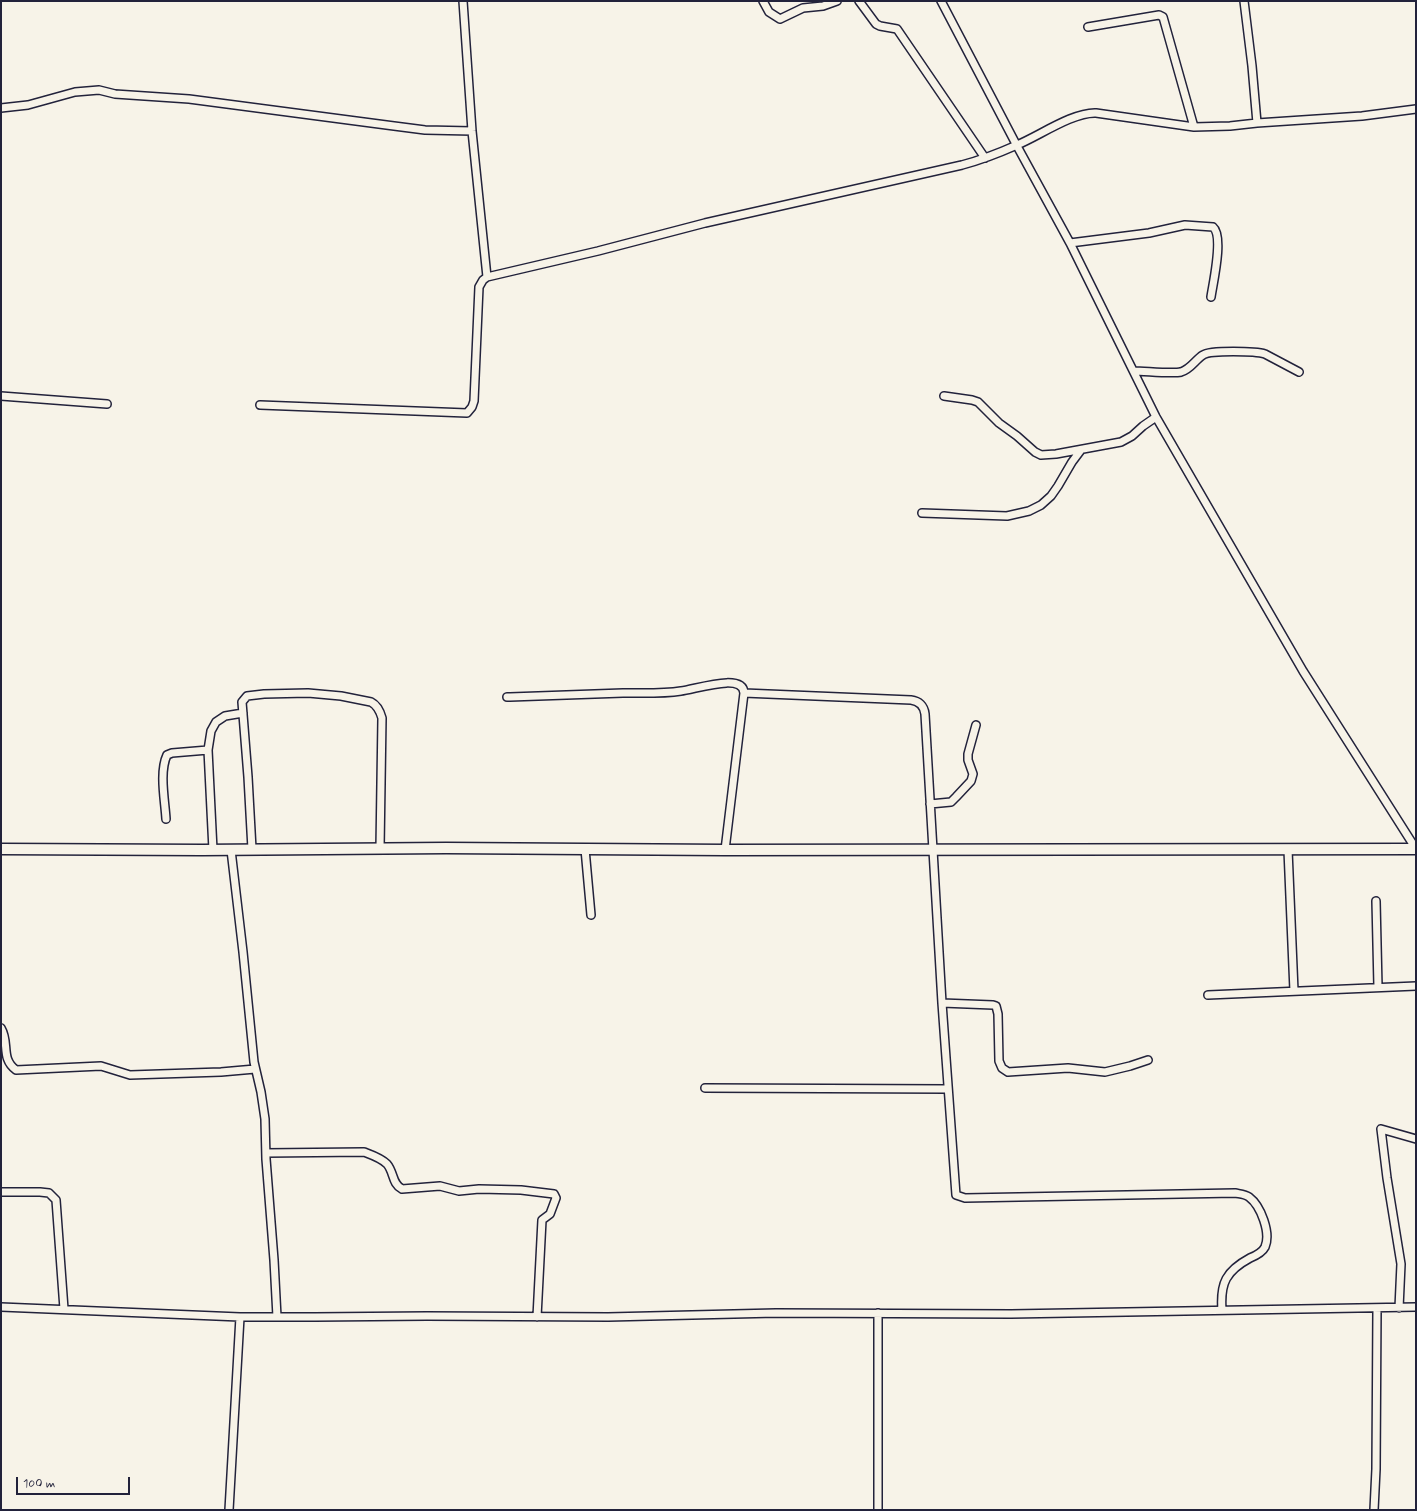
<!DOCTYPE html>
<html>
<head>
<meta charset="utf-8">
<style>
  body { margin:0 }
  #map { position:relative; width:1417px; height:1511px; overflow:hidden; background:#f7f3e8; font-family:Mynerve,sans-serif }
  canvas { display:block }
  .frame { position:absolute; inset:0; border:2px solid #22223b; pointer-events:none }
  .scale { position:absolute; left:16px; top:1477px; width:114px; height:18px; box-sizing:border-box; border:2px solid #22223b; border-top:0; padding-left:5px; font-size:12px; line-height:14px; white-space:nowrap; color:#22223b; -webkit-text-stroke:3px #f7f3e8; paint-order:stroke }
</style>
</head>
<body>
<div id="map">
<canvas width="1417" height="1511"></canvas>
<div class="frame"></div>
<div class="scale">100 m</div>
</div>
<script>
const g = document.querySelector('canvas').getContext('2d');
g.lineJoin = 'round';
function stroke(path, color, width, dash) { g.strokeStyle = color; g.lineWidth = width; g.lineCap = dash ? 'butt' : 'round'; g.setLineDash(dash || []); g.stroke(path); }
const street = new Path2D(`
  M463,1L472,131L487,277
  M763,1L769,12L780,19L803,8L823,6L837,1
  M859,1L876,24L880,26L897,29L985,158
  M941,1L1017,146L1070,243L1156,417L1303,671L1416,849
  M1244,1L1252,66L1257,123
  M1088,27L1159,15L1163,17L1194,127
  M1,108L28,105L75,92L99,90L115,94L189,99L394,126L425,130L472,131
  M1070,243L1149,233L1185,225L1213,227C1224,236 1213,283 1211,297
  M1134,371C1145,371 1172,374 1181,372C1191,369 1195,360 1203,355C1210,350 1256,351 1265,354L1299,372
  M1,396L107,404
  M944,396L972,400L978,402L999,423L1017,436L1035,452L1041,455L1056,454L1121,442L1132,436L1143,426L1156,417
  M260,405L467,413L472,407L474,401L479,287L483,280L487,277L598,251L705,223L962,165C981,160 999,153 1017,145C1039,136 1073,112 1096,113L1194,127L1230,126L1257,123L1362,116L1416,109
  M922,513L1007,516L1029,511L1041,505L1051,496L1058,486L1072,462L1081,450
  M744,693L911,700C919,701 924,706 925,714L942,1003L956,1195L965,1198L1235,1193C1240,1194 1245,1194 1249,1197C1261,1206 1271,1233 1265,1247C1262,1253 1255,1256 1250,1258C1226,1271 1220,1283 1222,1310
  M507,697C546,696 585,694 623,693C642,693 662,694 681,691C694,690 743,672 744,693L725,850
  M930,804L951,802L956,797L971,781L973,774L968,760V754L976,725
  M166,819C165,801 159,772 167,755L172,753L208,750
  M252,849L248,777L242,702L247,696L264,694L308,693L341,696L371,702C377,705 380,711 382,718L380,848
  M585,849L591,915
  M213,850L208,750L211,731L216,722L225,716L243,713
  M231,850L243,952L254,1062L261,1092L265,1119L266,1159L274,1260L277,1317
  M1288,850L1294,991
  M1376,901L1378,987
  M1208,995L1416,986
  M942,1003L993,1005L996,1006L998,1014L999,1061L1002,1068L1008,1072L1068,1068L1105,1072L1130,1066L1148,1060
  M1,1028C10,1043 0,1058 16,1070L101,1066L130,1075L221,1072L255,1069
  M705,1088L947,1089
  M266,1153L364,1152C372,1155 381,1158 387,1164C394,1172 392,1184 402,1189L440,1186L459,1191L479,1189L521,1190L554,1194L556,1198L550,1214L542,1220L537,1317
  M1,1192H40L49,1193L56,1200L64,1309
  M1,1307L240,1317H315L427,1316L608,1317L776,1313L1011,1314L1416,1307
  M1399,1308L1401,1264L1387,1178L1381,1129L1416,1139
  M878,1313V1510
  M229,1510L240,1317
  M1374,1510L1376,1469L1377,1308`);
const secondary = new Path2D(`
  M1,849L202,850L446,848L725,850L1416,849`);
stroke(street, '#22223b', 10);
stroke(secondary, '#22223b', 13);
stroke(street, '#f7f3e8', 7);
stroke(secondary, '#f7f3e8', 10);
</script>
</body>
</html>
